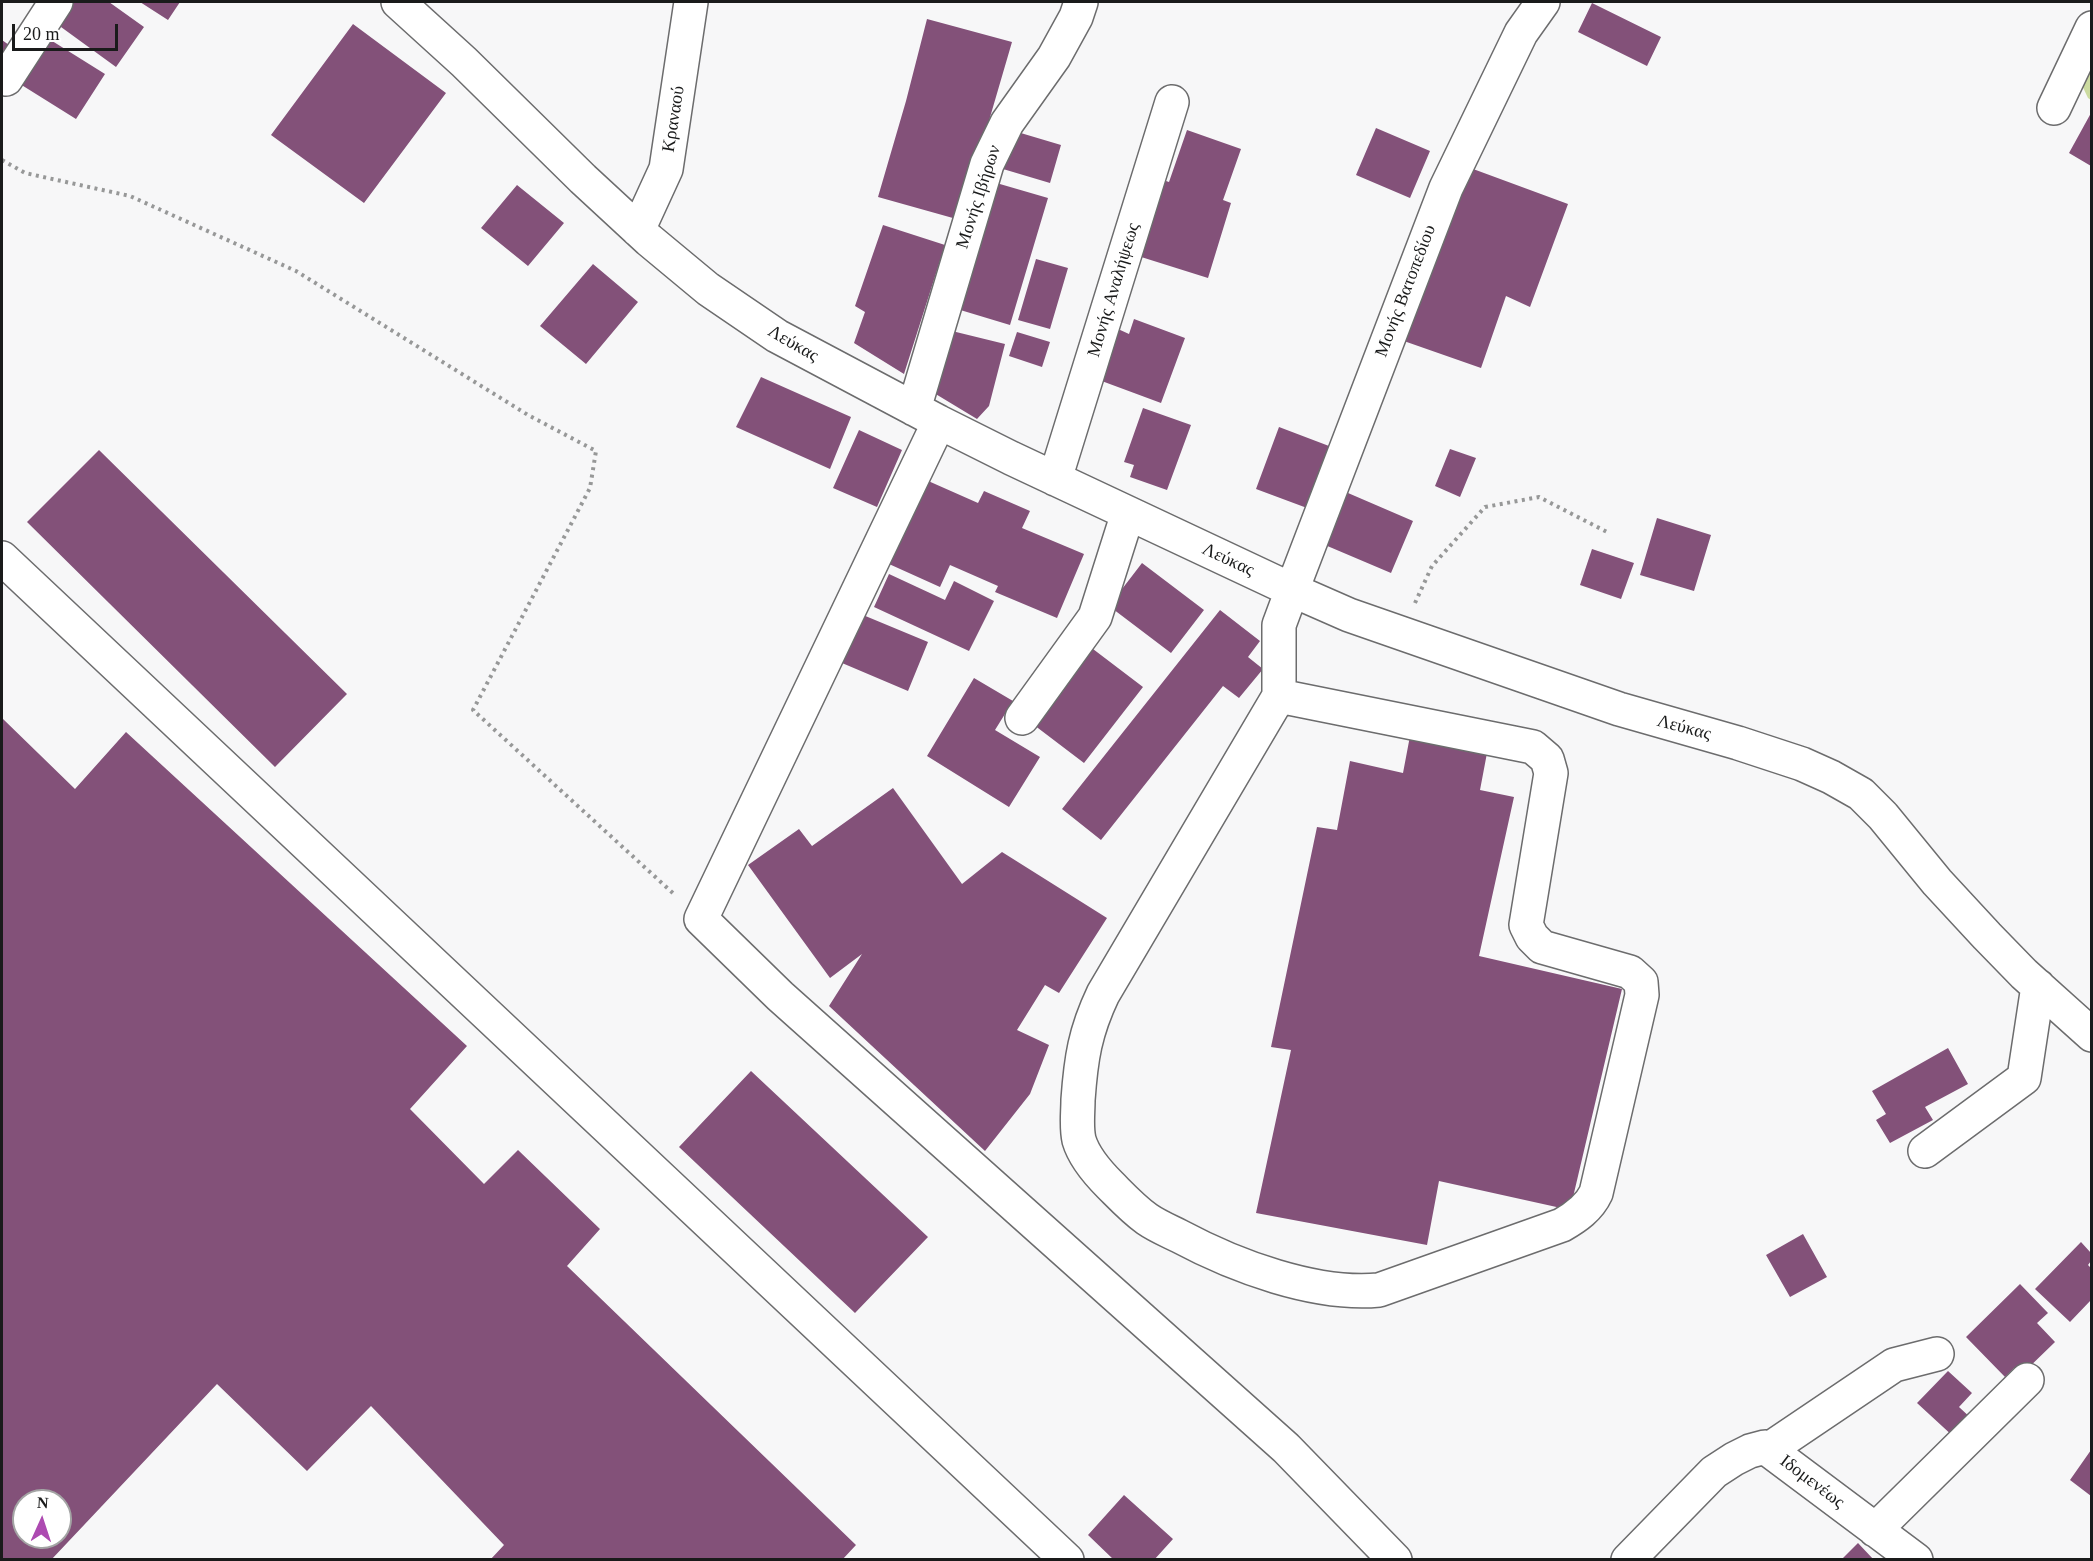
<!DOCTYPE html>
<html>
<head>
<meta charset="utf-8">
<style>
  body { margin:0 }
  #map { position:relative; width:2093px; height:1561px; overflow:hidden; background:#f7f7f8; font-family:Georgia,serif }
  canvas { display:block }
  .frame { position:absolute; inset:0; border:3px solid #1a1b1b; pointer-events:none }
  .north { position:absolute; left:12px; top:1489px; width:60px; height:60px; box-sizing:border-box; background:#fff; border:2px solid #a3a4a4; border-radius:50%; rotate:3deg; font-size:16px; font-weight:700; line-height:24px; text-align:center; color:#1a1b1b }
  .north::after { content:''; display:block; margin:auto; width:21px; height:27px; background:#ad4ab1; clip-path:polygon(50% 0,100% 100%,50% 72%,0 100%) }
  .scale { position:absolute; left:12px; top:24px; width:106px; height:27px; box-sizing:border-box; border:3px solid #1a1b1b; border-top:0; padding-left:8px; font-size:18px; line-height:21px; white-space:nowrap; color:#1a1b1b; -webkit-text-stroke:4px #fff; paint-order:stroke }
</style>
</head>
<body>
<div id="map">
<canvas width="2093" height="1561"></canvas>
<div class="frame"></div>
<div class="north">N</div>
<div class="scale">20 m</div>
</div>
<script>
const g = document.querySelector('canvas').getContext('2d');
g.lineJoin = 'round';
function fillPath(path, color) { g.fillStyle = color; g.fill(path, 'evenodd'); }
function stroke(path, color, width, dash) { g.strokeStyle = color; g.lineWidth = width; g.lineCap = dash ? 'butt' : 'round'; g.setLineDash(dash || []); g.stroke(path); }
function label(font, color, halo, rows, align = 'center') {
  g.font = font + ' Georgia,serif'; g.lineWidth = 6; g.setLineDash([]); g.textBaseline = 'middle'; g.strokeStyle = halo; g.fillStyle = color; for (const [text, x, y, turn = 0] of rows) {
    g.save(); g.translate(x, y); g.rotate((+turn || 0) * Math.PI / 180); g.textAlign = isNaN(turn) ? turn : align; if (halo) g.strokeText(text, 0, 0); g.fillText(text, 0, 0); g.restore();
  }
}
fillPath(new Path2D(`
  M2091,58V100L2088,98L2080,81Z`), '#ccdba0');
fillPath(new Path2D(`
  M69,2H109L144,27L116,67L61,27L63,9Z
  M140,2H180L168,20Z
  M1592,3L1661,37L1647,66L1578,32Z
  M927,19L1012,42L960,220L878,197L906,101Z
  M353,24L446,93L364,203L271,135Z
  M49,39L105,74L76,119L20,84Z
  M2,40L9,45L2,57Z
  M2091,113V166L2069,153Z
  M1376,128L1430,151L1410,198L1356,175Z
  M1187,130L1241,149L1223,200L1231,203L1208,278L1138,256L1163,180L1169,182Z
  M1014,131L1061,145L1050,183L1003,169Z
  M1465,166L1568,204L1530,307L1506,296L1481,368L1401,340Z
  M993,182L1048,198L1010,325L957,309Z
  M517,185L564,223L528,266L481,228Z
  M883,225L945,245L904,374L854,343L865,312L855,306Z
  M1036,259L1068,268L1050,329L1018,320Z
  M593,264L638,302L586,364L540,326Z
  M1134,319L1185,338L1161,403L1099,380L1118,329L1129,334Z
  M952,331L1005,344L989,406L977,419L934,393Z
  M1017,332L1050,342L1042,367L1009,356Z
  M761,377L851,417L830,469L736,427Z
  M1143,408L1191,425L1167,490L1130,477L1134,465L1124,462Z
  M1279,427L1329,446L1307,508L1256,489Z
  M859,430L902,450L877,507L833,488Z
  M1450,449L1476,458L1460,497L1435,486Z
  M99,450L347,694L275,767L27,522Z
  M926,480L978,503L984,491L1030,511L1022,528L1084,554L1057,618L995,592L998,586L950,565L940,587L889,564Z
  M1348,493L1413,521L1391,573L1325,545Z
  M1657,518L1711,535L1694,591L1640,575Z
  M1592,549L1634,563L1621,599L1580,585Z
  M1142,563L1204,610L1171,653L1109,606Z
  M889,574L945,600L954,581L994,601L969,651L874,607Z
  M1220,610L1260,641L1248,657L1263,669L1239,698L1223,686L1101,840L1062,809Z
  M863,615L928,642L908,691L842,663Z
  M1093,649L1143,687L1084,763L1034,725Z
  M974,678L1013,701L995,730L1040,757L1009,807L927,756Z
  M2,718L75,789L126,732L467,1046L410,1109L484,1184L518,1150L600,1229L567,1266L856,1545L842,1560H490L504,1545L371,1406L307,1471L217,1384L51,1560H2ZM24,1501H60V1537H24Z
  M1410,736L1487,753L1480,790L1514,797L1479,956L1622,989L1570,1210L1439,1181L1427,1245L1256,1213L1291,1050L1271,1047L1317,827L1337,830L1350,761L1403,773Z
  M893,788L962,884L1002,852L1107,918L1059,993L1045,985L1017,1030L1049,1045L1030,1094L985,1151L829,1006L862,954L830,978L748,865L799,829L812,846Z
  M1948,1048L1968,1084L1925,1107L1933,1120L1890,1143L1876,1120L1886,1114L1872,1091Z
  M751,1071L928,1237L855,1313L679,1147Z
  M1803,1234L1827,1277L1790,1297L1766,1255Z
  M2081,1242L2091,1253V1261L2088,1265L2091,1268V1300L2070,1322L2035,1289Z
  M2020,1284L2048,1313L2037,1323L2055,1342L2021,1375L2014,1368L2005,1377L1966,1337Z
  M1948,1371L1972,1393L1959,1407L1973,1420L1955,1438L1917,1403Z
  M2091,1450V1496L2070,1480Z
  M1124,1495L1173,1539L1154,1560H1114L1088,1535Z
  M1858,1543L1874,1560H1841Z`), '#835179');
const minor = new Path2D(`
  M398,2L464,62L583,179L649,240L708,289L777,336L939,422L1011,458L1292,590L1349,615L1619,709L1738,743L1802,764L1831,777L1861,794L1883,816L1937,882L1987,936L2024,974L2092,1035
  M6,79L56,2
  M2054,108L2092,28
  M638,230L666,169L691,2
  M914,409L987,164L1007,123L1054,57L1076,17L1081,2
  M939,422L701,919L780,996L1286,1448L1395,1560
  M1055,479L1172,102
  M2,558L1067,1560
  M1279,696L1533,747L1547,759L1551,773L1526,925L1532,937L1542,947L1630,972L1641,982L1642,995L1596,1193C1589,1208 1576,1217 1562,1225L1379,1290C1315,1296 1235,1266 1179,1236C1169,1231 1157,1226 1147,1219C1133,1209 1122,1197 1110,1185C1098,1173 1084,1157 1079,1140C1076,1127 1078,1113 1078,1100C1081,1058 1085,1032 1103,994L1279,696V625L1292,590L1446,188L1521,33L1543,2
  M1022,718L1095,617L1128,513
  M1925,1151L2024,1078L2038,986
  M1768,1450L1894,1365L1937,1354
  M1875,1530L2027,1380
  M1628,1560L1714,1472L1734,1459L1750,1451L1765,1447L1916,1560`);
stroke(minor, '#6c6c6d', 36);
stroke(new Path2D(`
  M2,160L25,173L130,196L296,271L528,415L596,451L590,488L473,710L675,895
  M1415,603L1432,566L1485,507L1539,497L1607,532`), '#979898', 4, [3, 4.5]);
stroke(minor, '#fff', 33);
label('18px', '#1a1b1b', '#fff', [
  ["Κραναού",674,119,-81],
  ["Μονής Ιβήρων",979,197,-72],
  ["Μονής Αναλήψεως",1114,290,-73],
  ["Μονής Βατοπεδίου",1406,291,-69],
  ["Λεύκας",793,344,30],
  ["Λεύκας",1228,560,25],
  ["Λεύκας",1684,728,15],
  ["Ιδομενέως",1812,1482,37]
]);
</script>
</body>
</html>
